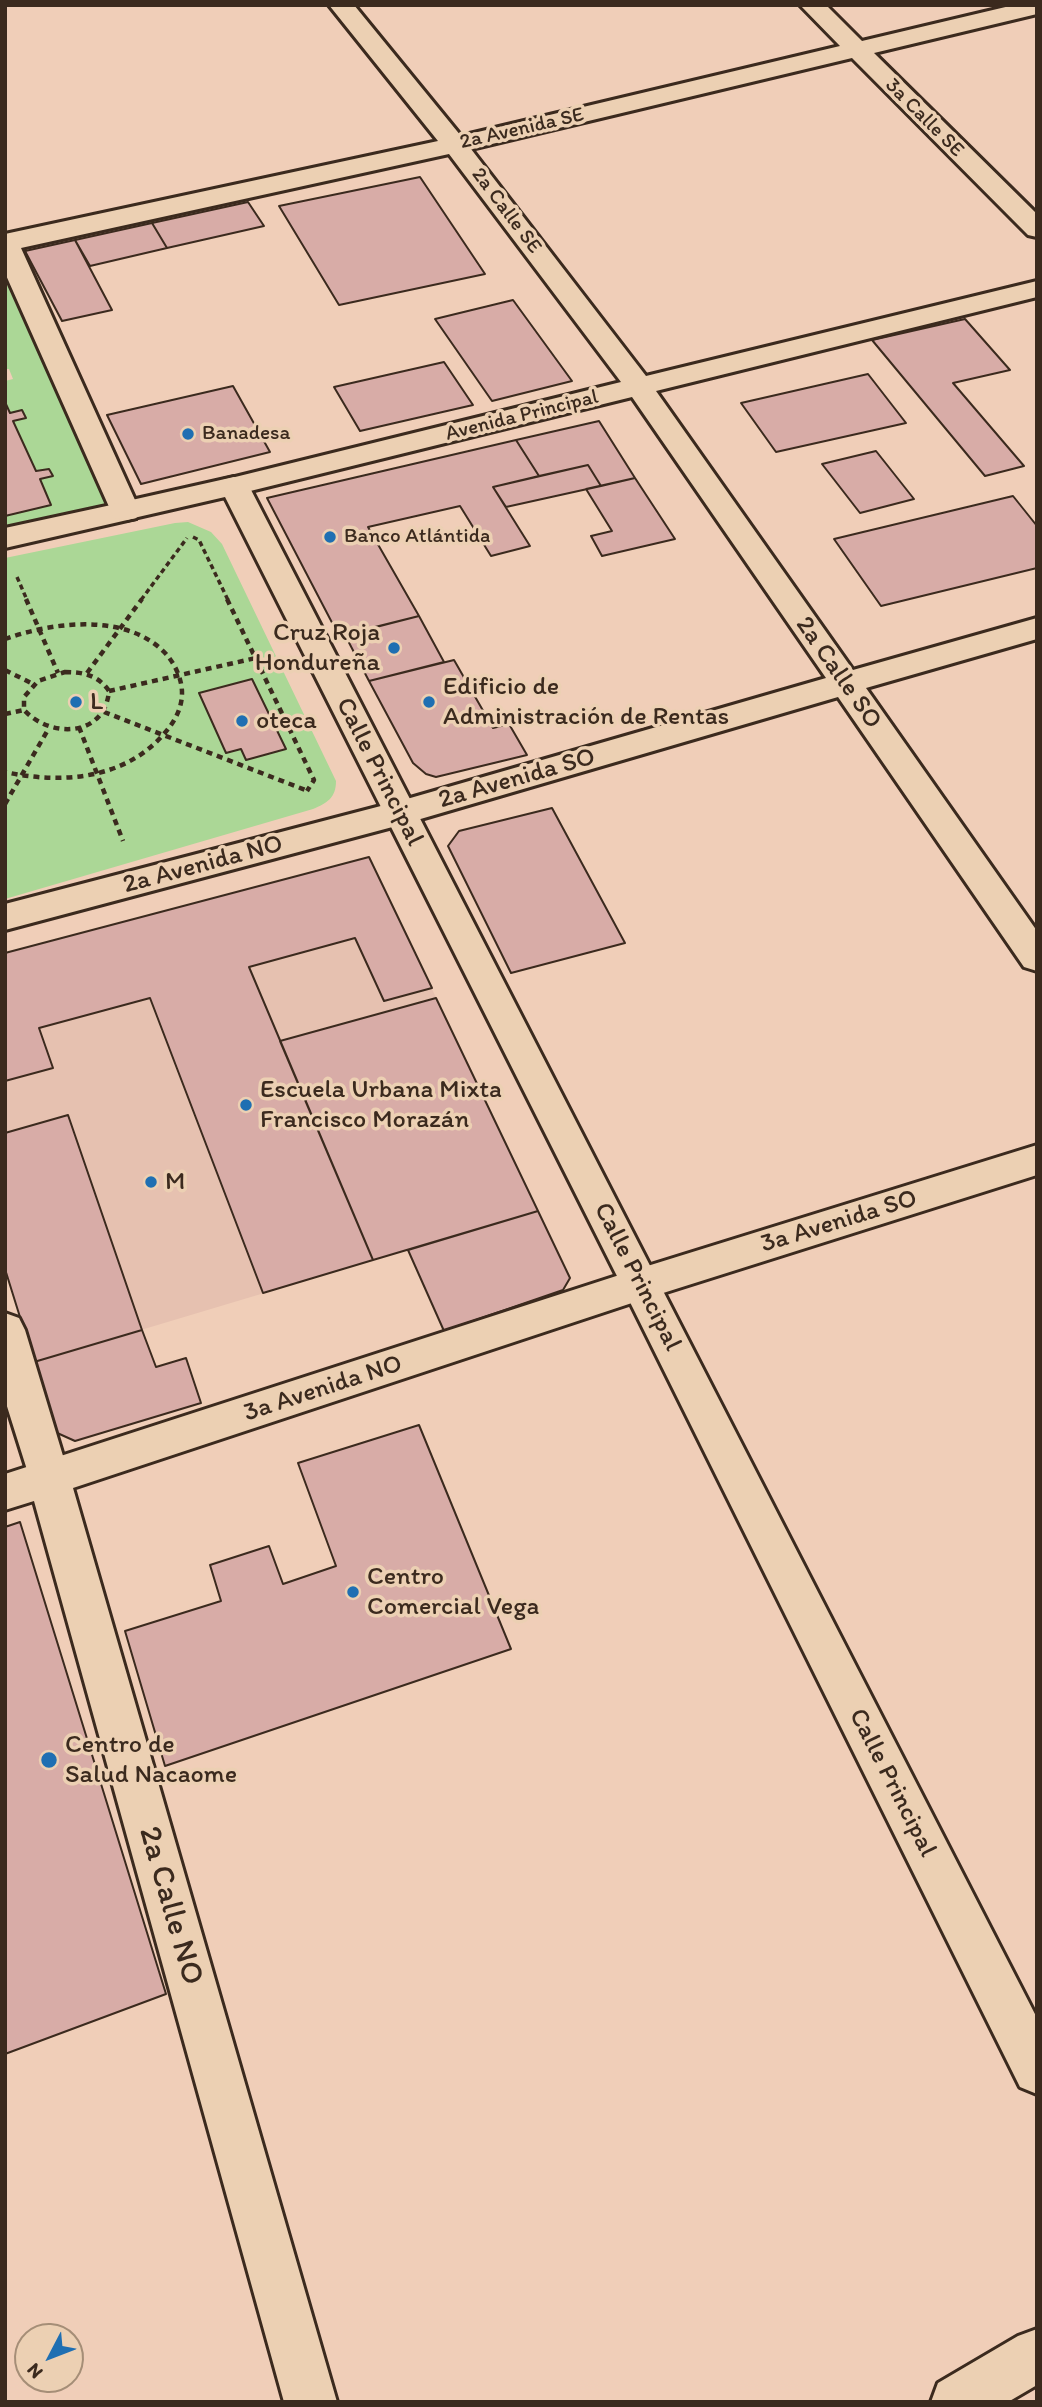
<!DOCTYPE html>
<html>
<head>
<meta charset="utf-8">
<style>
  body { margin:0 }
  #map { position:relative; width:1042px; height:2407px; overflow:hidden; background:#f0ceb8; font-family:Itim,sans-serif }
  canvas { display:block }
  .frame { position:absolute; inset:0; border:7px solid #3b2a1e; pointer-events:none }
  .north { position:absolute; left:14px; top:2323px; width:70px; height:70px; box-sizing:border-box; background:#ecd0b3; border:2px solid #a58e77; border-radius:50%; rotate:228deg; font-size:19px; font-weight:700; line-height:28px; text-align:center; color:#3b2a1e }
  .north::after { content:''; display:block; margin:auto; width:24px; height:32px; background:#1f6fb2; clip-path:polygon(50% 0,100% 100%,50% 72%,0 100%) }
</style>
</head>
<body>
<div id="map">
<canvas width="1042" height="2407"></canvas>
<div class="frame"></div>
<div class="north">N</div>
</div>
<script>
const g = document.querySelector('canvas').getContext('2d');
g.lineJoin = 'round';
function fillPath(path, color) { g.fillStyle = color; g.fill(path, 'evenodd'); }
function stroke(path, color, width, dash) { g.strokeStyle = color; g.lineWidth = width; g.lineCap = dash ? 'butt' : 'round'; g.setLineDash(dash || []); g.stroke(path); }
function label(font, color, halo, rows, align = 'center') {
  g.font = font + ' Itim,sans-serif'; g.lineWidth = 7; g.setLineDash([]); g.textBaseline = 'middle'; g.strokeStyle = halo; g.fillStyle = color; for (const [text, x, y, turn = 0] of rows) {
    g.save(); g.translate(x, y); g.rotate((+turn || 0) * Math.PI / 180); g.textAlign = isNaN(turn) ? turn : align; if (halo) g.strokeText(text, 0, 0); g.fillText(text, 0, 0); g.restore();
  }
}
fillPath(new Path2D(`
  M369,857L538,1211L34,1362L5,1269V953Z`), '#e6c1b0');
fillPath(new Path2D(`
  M5,280L107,505L5,527V516L51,505L40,479L52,476L48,469L36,471L13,421L25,418L23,411L10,413L5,402V381L13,379L9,369H5Z
  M188,522L211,532L222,544L336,781C336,798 327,803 313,809L5,899V558L175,523Z`), '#abd796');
const building = new Path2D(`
  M420,177L485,274L339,305L279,206Z
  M248,202L264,226L167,248L152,223Z
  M152,223L167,248L90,266L75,240Z
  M75,240L112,310L62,321L25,251Z
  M513,300L572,381L492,401L435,319Z
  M965,319L1010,370L953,383L1024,466L985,476L872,340Z
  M444,362L473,405L360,431L334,387Z
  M868,374L906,423L776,452L741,403Z
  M233,386L270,452L141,484L107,415Z
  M5,402L10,413L22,410L26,418L13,421L36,471L49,469L53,476L40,479L51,505L5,516Z
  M599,421L635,478L601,486L588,465L539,476L516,440Z
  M516,440L539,476L493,487L530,546L491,556L460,506L368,527L419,616L339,636L267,498Z
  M876,451L914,499L860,513L822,464Z
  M588,465L601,486L506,507L493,487Z
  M635,478L675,539L602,556L591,536L612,531L586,489Z
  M1013,496L1037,526V568L881,606L834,539Z
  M419,616L444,662L369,681L345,635Z
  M454,660L493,728L509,724L527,755L436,777L426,774L413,763L369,681Z
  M252,679L286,749L246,760L241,749L226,753L199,693Z
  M552,808L625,943L511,973L448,846L459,831Z
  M369,857L432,988L384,1001L355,938L249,967L373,1260L263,1293L150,998L39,1028L53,1068L5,1081V953Z
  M436,998L538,1211L373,1260L280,1041Z
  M68,1115L142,1330L34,1362L5,1269V1133Z
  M538,1211L570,1278L563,1290L444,1331L408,1250Z
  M142,1330L156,1367L186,1358L201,1403L75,1441L55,1432L34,1362Z
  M419,1425L511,1649L165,1766L125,1631L221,1601L210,1565L269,1546L283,1584L336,1566L298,1463Z
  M20,1522L166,1994L5,2054V1527Z`);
fillPath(building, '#d8aca7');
stroke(building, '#3b2a1e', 2);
const pedestrian = new Path2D(`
  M125,502L136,504L140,511L136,518L5,548V528Z
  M5,1313L19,1318L25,1330L70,1479L64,1492L49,1497L34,1492L5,1400Z`);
const minor = new Path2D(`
  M329,5H354L461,136L840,46L800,5H826L862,41L1014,5H1037V14L874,53L1037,214V237L1028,235L852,58L471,149L646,376L1037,281V297L656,391L853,670L1037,618V639L866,688L1037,931V971L1024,967L838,697L400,825L5,930V904L400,801L826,678L632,397L234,495L223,492L219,486L223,480L621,382L449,154L21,248L140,511L136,518L125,520L114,518L5,273V234L438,141Z
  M1037,1145V1175L641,1300L73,1488L337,2402H284L34,1501L5,1510V1474L641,1268Z`);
const tertiary = new Path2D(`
  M234,477L245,480L249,486L1037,2018V2094L1020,2087L621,1284L225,497L125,520L114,518L110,511L114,504Z
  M1037,2329V2385L1008,2402H931L938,2383L1018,2336Z`);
stroke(pedestrian, '#3b2a1e', 6);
stroke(minor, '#3b2a1e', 6);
stroke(tertiary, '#3b2a1e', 6);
stroke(new Path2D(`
  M193,537L199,540L228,600
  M17,577L27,600
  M141,600L187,538`), '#3b2a1e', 3.5, [5, 3.5]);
stroke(new Path2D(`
  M26,599L58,673
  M227,599L314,780L307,791
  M5,639C53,622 127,612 166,654C175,664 182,679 182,693C182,709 174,723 163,735C123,780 60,784 5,772
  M5,670L33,684
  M65,672C83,672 98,675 109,691C105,737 51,739 24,710V697L38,681Z
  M87,673L142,599
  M109,691L256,658
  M104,712L308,791
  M5,714L24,710
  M79,727L123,841
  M5,804L49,728`), '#3b2a1e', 4.5, [6, 5]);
fillPath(pedestrian, '#ecd0b3');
fillPath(minor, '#ecd0b3');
fillPath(tertiary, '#ecd0b3');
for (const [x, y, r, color] of [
  [188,434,7,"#1f6fb2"],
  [330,537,7,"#1f6fb2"],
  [394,648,7,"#1f6fb2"],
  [76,702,7,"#1f6fb2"],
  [429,702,7,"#1f6fb2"],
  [242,721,7,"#1f6fb2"],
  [246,1105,7,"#1f6fb2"],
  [151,1182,7,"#1f6fb2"],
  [353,1592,7,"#1f6fb2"],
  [49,1760,9,"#1f6fb2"]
]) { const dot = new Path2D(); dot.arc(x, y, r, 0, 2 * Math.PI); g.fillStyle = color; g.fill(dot); stroke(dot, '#ecd0b3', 2.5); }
label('21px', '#3b2a1e', '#ecd0b3', [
  ["3a Calle SE",924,118,45],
  ["2a Avenida SE",522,129,-13],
  ["2a Calle SE",506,211,53],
  ["Avenida Principal",522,416,-14]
]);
label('21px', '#3b2a1e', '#ecd0b3', [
  ["Banadesa",202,434],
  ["Banco Atlántida",344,537]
], 'left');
label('26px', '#3b2a1e', '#ecd0b3', [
  ["Cruz Roja",380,633,"right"],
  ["Hondureña",380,663,"right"],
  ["Edificio de",443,687],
  ["Administración de Rentas",443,717],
  ["L",90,702],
  ["oteca",256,721],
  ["Escuela Urbana Mixta",260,1090],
  ["Francisco Morazán",260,1120],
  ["M",165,1182],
  ["Centro",367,1577],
  ["Comercial Vega",367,1607],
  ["Centro de",65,1745],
  ["Salud Nacaome",65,1775]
], 'left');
label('26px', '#3b2a1e', '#ecd0b3', [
  ["2a Calle SO",838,673,55],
  ["Calle Principal",379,772,63],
  ["2a Avenida SO",517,779,-16],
  ["2a Avenida NO",203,865,-15],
  ["3a Avenida SO",839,1222,-17],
  ["Calle Principal",637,1277,63],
  ["3a Avenida NO",323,1389,-18],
  ["Calle Principal",892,1783,63]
]);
label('32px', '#3b2a1e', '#ecd0b3', [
  ["2a Calle NO",170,1906,74]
]);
</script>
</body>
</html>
